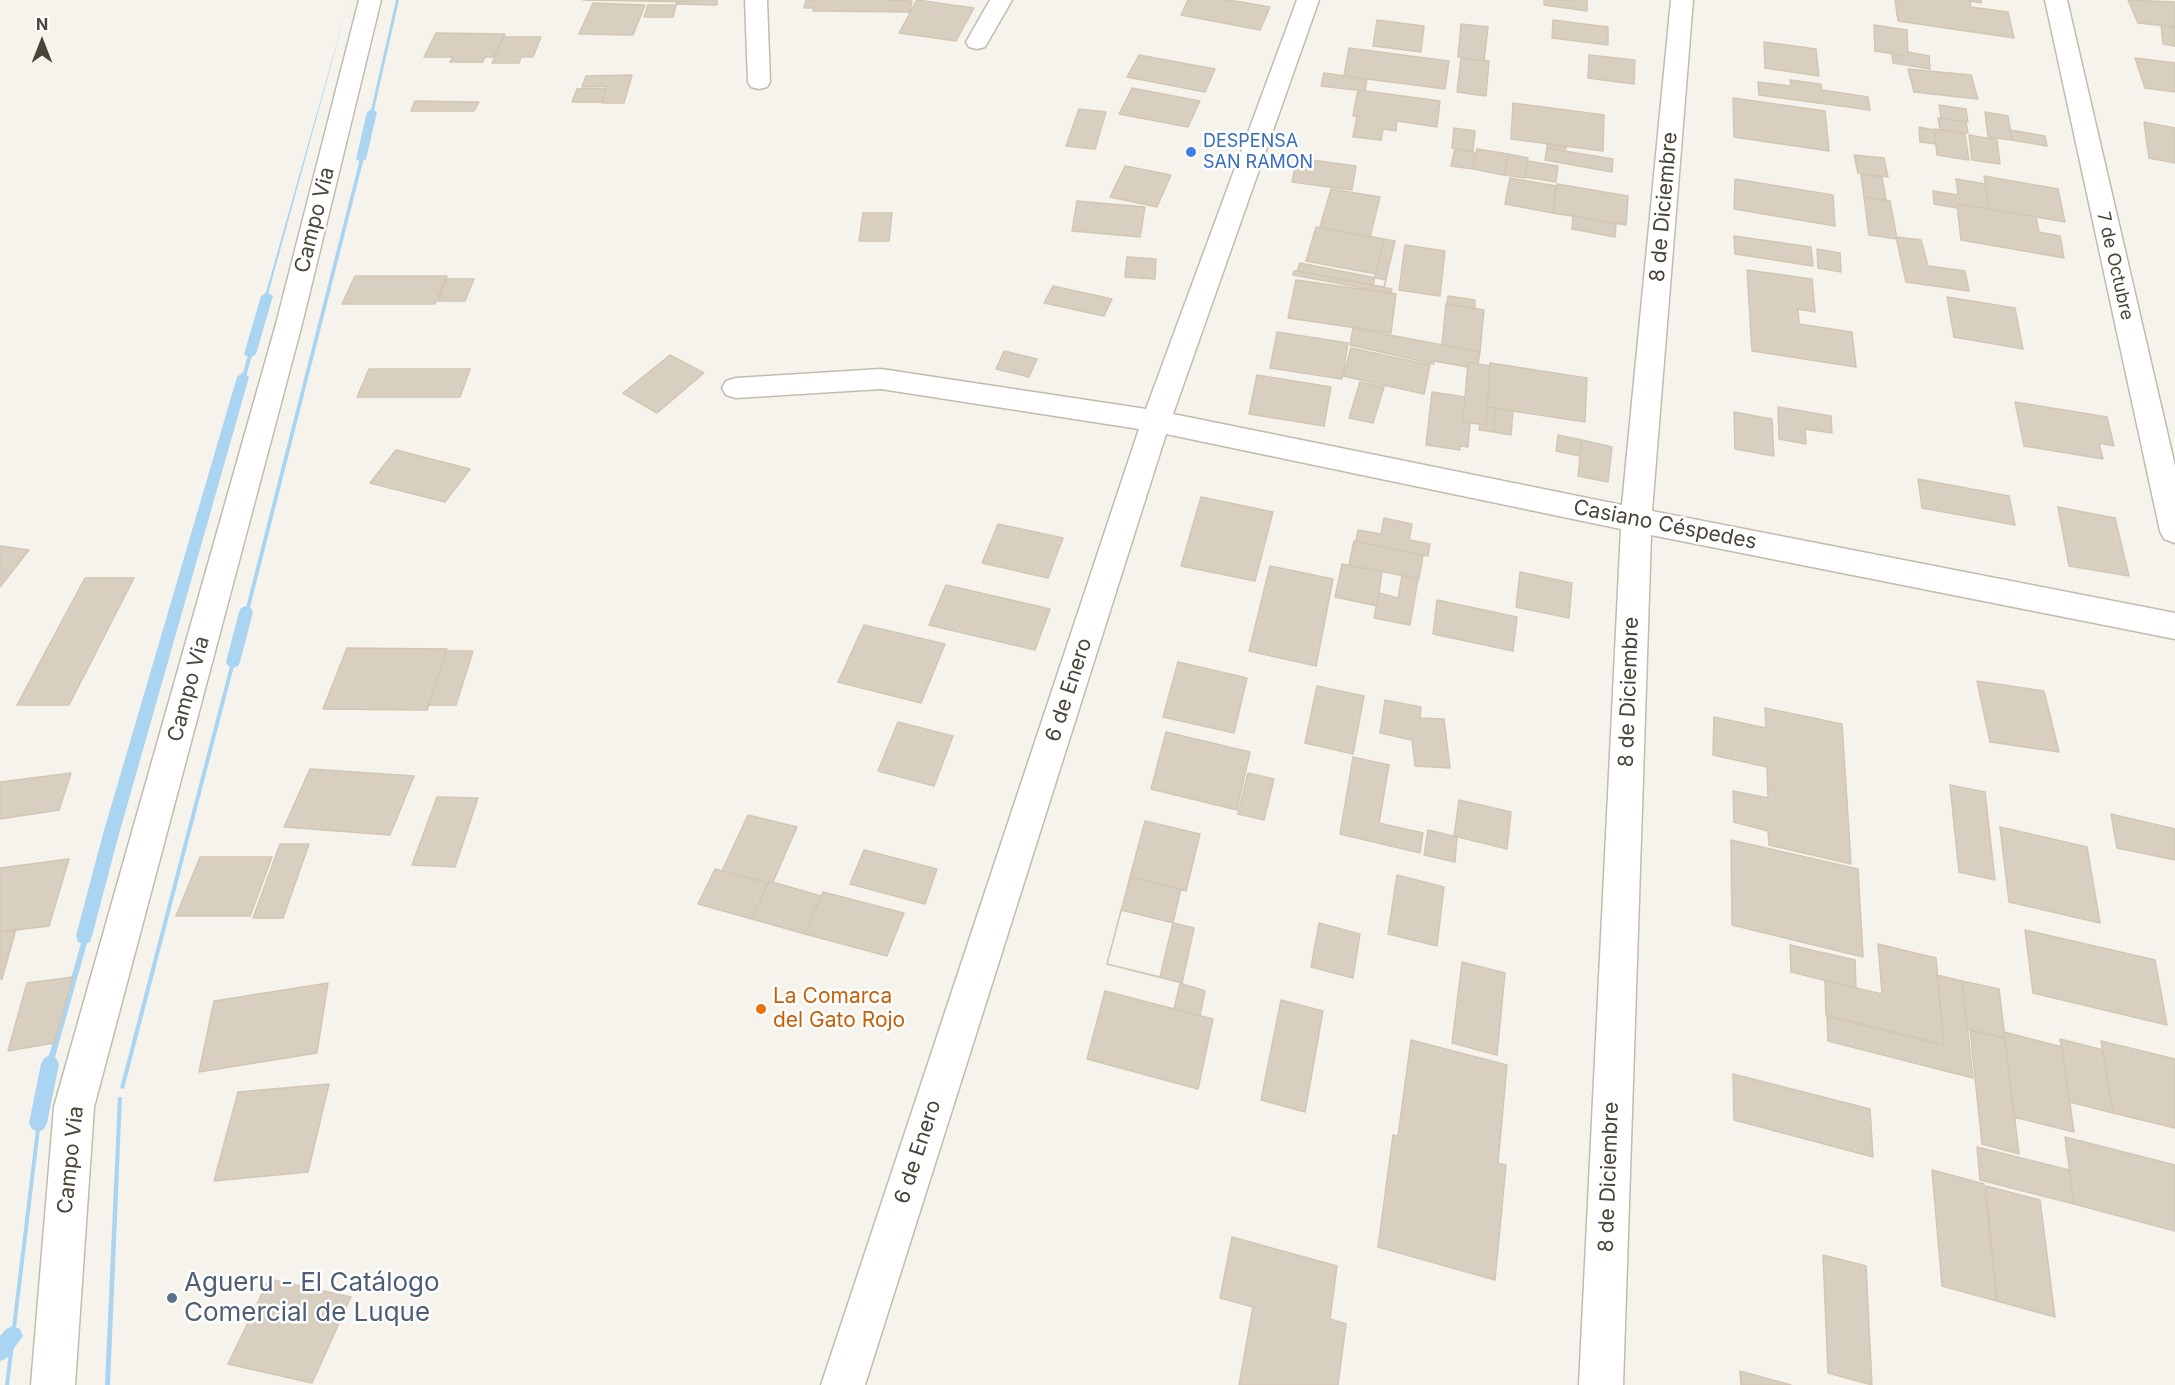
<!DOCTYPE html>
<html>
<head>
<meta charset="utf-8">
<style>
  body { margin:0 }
  #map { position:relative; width:2175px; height:1385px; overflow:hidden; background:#f6f3ec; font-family:Inter,sans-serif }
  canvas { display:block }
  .north { position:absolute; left:12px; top:12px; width:60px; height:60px; -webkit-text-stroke:4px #fff; paint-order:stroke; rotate:0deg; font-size:16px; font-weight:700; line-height:24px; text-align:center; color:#4b4439 }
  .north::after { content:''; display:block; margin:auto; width:21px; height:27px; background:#4b4439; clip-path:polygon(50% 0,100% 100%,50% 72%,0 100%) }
</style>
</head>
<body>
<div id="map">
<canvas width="2175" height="1385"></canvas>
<div class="north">N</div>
</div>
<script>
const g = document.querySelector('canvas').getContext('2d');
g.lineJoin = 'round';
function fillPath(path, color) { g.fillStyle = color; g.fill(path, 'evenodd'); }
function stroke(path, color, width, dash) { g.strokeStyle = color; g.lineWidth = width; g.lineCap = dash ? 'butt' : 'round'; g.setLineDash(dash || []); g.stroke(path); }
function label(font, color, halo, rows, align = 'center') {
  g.font = font + ' Inter,sans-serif'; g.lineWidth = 5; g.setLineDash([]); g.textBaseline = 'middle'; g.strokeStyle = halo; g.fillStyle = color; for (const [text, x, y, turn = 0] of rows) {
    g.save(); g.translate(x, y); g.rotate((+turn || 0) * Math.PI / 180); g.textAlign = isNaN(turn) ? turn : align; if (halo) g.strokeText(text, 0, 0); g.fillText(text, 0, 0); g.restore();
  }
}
fillPath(new Path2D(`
  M349,0L262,316L259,317Z
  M396,0H399L369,132H366Z
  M369,138L244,631H240L365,139Z
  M254,334H258L48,1082L41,1084Z
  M236,643H240L124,1089L120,1088Z
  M118,1097H122L110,1385H105Z
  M43,1104L9,1385H5L39,1105Z`), '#a9d4f2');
fillPath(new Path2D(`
  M372,109L377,112L366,159L361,162L356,159L367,112Z
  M267,292L273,296L256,354L250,358L244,354L261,296Z
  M243,372L249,377L119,834L92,936L90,942L84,944L78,942L76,936L103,834L237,377Z
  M246,606L251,608L253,612L240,662L238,666L233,668L228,666L226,662L239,612L241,608Z
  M50,1055L56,1058L59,1064L47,1123L44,1129L38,1132L32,1129L29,1123L41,1064L44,1058Z
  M13,1326L20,1329L23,1336L7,1358L0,1361V1336L6,1329Z`), '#a9d4f2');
const building = new Path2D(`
  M583,0H694V2Z
  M694,0H717V5L676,4V2H694Z
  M806,0H889L912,1L910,12L813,11L814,8H804Z
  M917,0L974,8L956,41L899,33Z
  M1188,0H1229L1270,7L1260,30L1181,15Z
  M1544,0H1587V11L1544,5Z
  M1895,0H1981V3L1970,1L1971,7L2008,12L2014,38L1898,21Z
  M2128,0L2175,2V27L2138,23Z
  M593,3L645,5L633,35L579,34Z
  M648,5H676L673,17H644Z
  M1377,20L1424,26L1421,52L1373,46Z
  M1553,20L1608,27V45L1552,38Z
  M1461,24L1488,27L1484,61L1458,57Z
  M1874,25L1907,30L1908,56L1875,51Z
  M2161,25L2175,28V46L2163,44Z
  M436,33L505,34L494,57H485L483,62H450L453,57H424Z
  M504,37H541L533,57H521L519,63H492Z
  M1764,42L1816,49L1819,76L1765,68Z
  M1349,48L1449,61L1445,89L1344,76Z
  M1908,52L1929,56L1930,69L1893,63L1892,54L1908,56Z
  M1139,55L1215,69L1205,92L1127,77Z
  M1589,55L1635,60L1634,84L1588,78Z
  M1461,58L1489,61L1486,96L1457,92Z
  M2135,58L2175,63V92L2145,88Z
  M1908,69L1971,75L1978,99L1914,92Z
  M1324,73L1367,79L1365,91L1321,86Z
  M632,75L624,103H602L607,86L582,87L586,76Z
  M1790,80L1821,84L1822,90L1868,97L1870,110L1759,95L1758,82L1791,86Z
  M606,88L602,102H572L577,89Z
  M1132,88L1200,101L1188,127L1119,114Z
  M1358,90L1440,101L1437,127L1397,121L1396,131L1383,129L1381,140L1353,137L1357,116H1353Z
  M1733,98L1825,111L1829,151L1734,137Z
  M415,101L479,102L474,111H411Z
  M1513,103L1604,115L1603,151L1511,139Z
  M1939,105L1966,109L1968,122L1941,118Z
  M1079,109L1106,112L1095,149L1066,146Z
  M1985,112L2008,116L2012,140L1988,137Z
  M1938,118L1966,122L1968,133L1940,129Z
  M2144,122L2175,128V163L2149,158Z
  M1919,127L1934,130L1936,144L1920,142Z
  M1454,128L1475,131L1473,151L1452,148Z
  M1934,129L1965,134L1969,160L1937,155Z
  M2010,130L2045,136L2047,146L2012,140Z
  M1969,135L1997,140L2000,164L1972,160Z
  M1547,144L1566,147L1565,151L1547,148Z
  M1547,148L1613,159L1612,172L1545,160Z
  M1455,149L1476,153L1473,169L1451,166Z
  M1477,149L1508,154L1504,175L1473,169Z
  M1508,154L1528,158L1525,178L1505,175Z
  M1854,155L1884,158L1888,177L1858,173Z
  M1297,158L1356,166L1352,190L1292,182Z
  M1527,161L1558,166L1556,182L1525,177Z
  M1125,166L1171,175L1157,207L1110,197Z
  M1861,174L1882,177L1886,200L1864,197Z
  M1984,176L2058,189L2065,222L1989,209Z
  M1510,178L1556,186L1553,213L1505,204Z
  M1735,179L1833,195L1835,226L1734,209Z
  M1956,179L1985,184L1989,209L1957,204V208L1934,204L1933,191L1958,195Z
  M1557,184L1628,196L1626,225L1553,213Z
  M1331,189L1380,197L1370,237L1320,227Z
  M1864,197L1890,201L1897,239L1869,235Z
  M1077,201L1145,207L1140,237L1072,231Z
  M1957,204L2036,217L2039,232L2060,236L2064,258L1961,240Z
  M863,213H892L889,241H859Z
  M1573,216L1616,224L1615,237L1572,229Z
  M1316,227L1384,239L1376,274L1306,261Z
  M1734,236L1811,247L1813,266L1735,254Z
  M1896,237L1921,240L1928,266L1965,271L1969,291L1906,282Z
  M1384,239L1395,241L1384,287L1373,285Z
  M1405,245L1445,251L1440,296L1399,290Z
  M1817,249L1840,253L1841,272L1818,268Z
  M1127,257L1156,259L1155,279L1125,277Z
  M1300,263L1386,280L1384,287L1297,271Z
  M1747,270L1812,279L1815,312L1798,309L1799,324L1852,332L1856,367L1752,351Z
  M1294,271H1297L1392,289L1391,293L1293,275Z
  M355,276H447L435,304H342Z
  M447,279H474L465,301H438Z
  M1296,280L1396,294L1391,333L1288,318Z
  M1053,286L1112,299L1104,316L1044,303Z
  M1448,296L1475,300V308L1447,304Z
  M1947,297L2015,308L2023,349L1954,337Z
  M1446,304L1484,310L1480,352L1442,345Z
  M1353,328L1480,352L1478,364L1468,362L1467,367L1434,361V364L1350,345Z
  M1277,332L1348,343L1342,379L1270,368Z
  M1351,348L1430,365L1424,394L1343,376Z
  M1004,351L1037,359L1029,377L996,369Z
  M670,355L704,373L657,413L623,393Z
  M1468,362L1490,366L1486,425L1463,422Z
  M1490,363L1587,378L1585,422L1487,407Z
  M369,369H470L460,397H357Z
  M1257,375L1331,387L1324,426L1249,414Z
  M1360,382L1384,387L1373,423L1349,418Z
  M1432,392L1465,397L1463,421L1470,423L1468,447L1460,446V450L1426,445Z
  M2015,402L2107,417L2114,446L2099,443L2103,459L2024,446Z
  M1487,407L1495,408L1494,432L1479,430L1480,424L1486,425Z
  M1778,407L1831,416L1832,433L1805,429L1806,444L1779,439Z
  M1495,408L1513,411L1511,435L1494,432Z
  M1734,412L1772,419L1774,456L1735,449Z
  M1558,435L1582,440L1580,456L1556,451Z
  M1582,440L1612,447L1608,482L1578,476Z
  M396,450L470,469L445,502L370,483Z
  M1918,479L2009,496L2015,525L1922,508Z
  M1201,497L1273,512L1255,581L1181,566Z
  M2058,507L2115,518L2129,576L2069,566Z
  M1384,518L1412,524L1409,540L1430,544L1428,556L1356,541L1358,530L1381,534Z
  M998,524L1063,538L1048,578L982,563Z
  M1354,541L1423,555L1419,579L1349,565Z
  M0,546L29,550L0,587Z
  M1342,564L1382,572L1377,606L1335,597Z
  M1270,566L1333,579L1316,666L1249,651Z
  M1520,572L1572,583L1569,618L1516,607Z
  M1402,576L1418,579L1410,625L1374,618L1379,593L1398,598Z
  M85,578H134L69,705H17Z
  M946,585L1050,609L1035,650L929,625Z
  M1437,600L1517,617L1513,651L1433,634Z
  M864,625L945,644L921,703L838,682Z
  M347,648L447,649L427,710L323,709Z
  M446,651H473L456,705H428Z
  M1178,662L1247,678L1234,733L1163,717Z
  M1977,681L2044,691L2059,752L1990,742Z
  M1317,686L1364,696L1353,754L1305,743Z
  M1385,700L1421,707L1420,718L1444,719L1450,768L1415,766L1412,740L1380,733Z
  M1765,708L1842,724L1851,864L1769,845L1768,831L1734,822L1733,791L1768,798L1767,767L1713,755L1714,717L1766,728Z
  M898,722L953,736L934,786L878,771Z
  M1166,732L1250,752L1237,810L1151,789Z
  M1353,757L1389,765L1379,823L1423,833L1420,853L1340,834Z
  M310,769L414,776L390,835L284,827Z
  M71,773L59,810L0,819V782Z
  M1248,773L1274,779L1264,820L1238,814Z
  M1950,785L1985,792L1995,880L1959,872Z
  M437,797L478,798L455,867L412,865Z
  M1459,800L1511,812L1507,849L1454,836Z
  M2111,814L2175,829V860L2117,848Z
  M748,815L797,827L773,882L769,881L768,883L722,871Z
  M1145,821L1200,834L1186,891L1130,877Z
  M2000,827L2087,847L2100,923L2009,902Z
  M1428,830L1457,837L1455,862L1424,855Z
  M1731,840L1858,869L1863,957L1732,925Z
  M280,844H309L283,918H253Z
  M864,850L937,869L925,904L850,884Z
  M200,857H272L250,916H176Z
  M69,859L49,926L0,932V868Z
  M715,869L768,883L752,919L698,904Z
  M1397,875L1444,887L1437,946L1388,934Z
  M1130,877L1181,889L1160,977L1107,964Z
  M769,881L821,896L805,934L752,919Z
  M823,892L904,913L887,956L805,934Z
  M1121,910L1194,928L1182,983L1107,964Z
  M1319,923L1360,934L1353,978L1311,967Z
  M16,929L2,979H0V932Z
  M2025,930L2155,960L2167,1025L2033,993Z
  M1878,944L1936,958L1944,1045L1826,1015L1825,981L1882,994Z
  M1790,945L1855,960L1856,988L1791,972Z
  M1462,962L1505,973L1497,1055L1452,1043Z
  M1937,975L1962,981L1973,1078L1828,1041L1827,1016L1944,1045Z
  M73,977L54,1043L8,1051L27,983Z
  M1962,981L1999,989L2005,1038L1967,1029Z
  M328,983L317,1053L199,1072L214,1001Z
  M1180,983L1205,991L1200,1016L1174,1009Z
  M1105,991L1213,1019L1198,1089L1087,1059Z
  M1281,1000L1323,1011L1305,1112L1261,1100Z
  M1970,1030L2005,1038L2019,1154L1982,1144Z
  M2004,1032L2062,1047L2074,1132L2014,1117Z
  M2060,1039L2103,1050L2113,1113L2070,1102Z
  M1411,1040L1507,1065L1498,1163L1506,1165L1495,1280L1378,1247L1393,1135L1398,1136Z
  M2101,1041L2175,1059V1128L2113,1113Z
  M1733,1074L1870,1109L1873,1157L1734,1120Z
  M329,1084L308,1172L214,1181L238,1092Z
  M2065,1137L2175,1165V1231L2074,1204Z
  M1977,1147L2069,1170L2074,1204L1980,1180Z
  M1932,1170L1984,1184L1997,1301L1942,1286Z
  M1986,1186L2040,1200L2055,1317L1997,1301Z
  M1232,1237L1337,1266L1330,1319L1346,1324L1338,1385H1239L1253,1307L1220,1298Z
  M1823,1255L1866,1266L1872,1385L1828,1373Z
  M269,1279L351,1297L312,1383L228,1364Z
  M1740,1371L1791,1385H1741Z`);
fillPath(building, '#d8cfc1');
stroke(building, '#d3c7b4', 1.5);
const minor = new Path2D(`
  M359,0H381L302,324L94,1107L75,1385H31L54,1107L276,324Z
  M745,0H767L770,82L767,87L759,89L751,87L748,82Z
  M990,0H1012L985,47L977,49L969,47L966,42Z
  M1297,0H1319L1173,414L1622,505L1671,0H1693L1652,511L2175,613V639L1651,535L1623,1385H1579L1621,529L1166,434L865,1385H821L1139,429L881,389L736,398L726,395L722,388L726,381L736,378L881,369L1146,409Z
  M2045,0H2067L2175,466V543L2164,539L2160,531Z`);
stroke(minor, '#c2bbae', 3);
fillPath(minor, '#fff');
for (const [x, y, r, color] of [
  [1191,152,6,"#3f7fe0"],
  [761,1009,6,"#e8710a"],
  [172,1298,6,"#5c6f8a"]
]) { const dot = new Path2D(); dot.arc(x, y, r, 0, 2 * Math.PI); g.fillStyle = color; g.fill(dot); stroke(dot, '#fff', 2); }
label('18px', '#366cbe', '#fff', [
  ["DESPENSA",1203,142],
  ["SAN RAMON",1203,163]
], 'left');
label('18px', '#4b4439', '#fff', [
  ["7 de Octubre",2115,266,77]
]);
label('21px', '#4b4439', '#fff', [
  ["8 de Diciembre",1664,207,-85],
  ["Campo Via",315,220,-76],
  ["Casiano Céspedes",1665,525,11],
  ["Campo Via",189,689,-75],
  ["6 de Enero",1069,690,-72],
  ["8 de Diciembre",1629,692,-88],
  ["6 de Enero",918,1152,-72],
  ["Campo Via",71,1160,-84],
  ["8 de Diciembre",1609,1177,-88]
]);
label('21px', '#c56008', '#fff', [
  ["La Comarca",773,997],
  ["del Gato Rojo",773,1021]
], 'left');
label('26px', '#4e5e75', '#fff', [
  ["Agueru - El Catálogo",184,1283],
  ["Comercial de Luque",184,1313]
], 'left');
</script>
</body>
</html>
